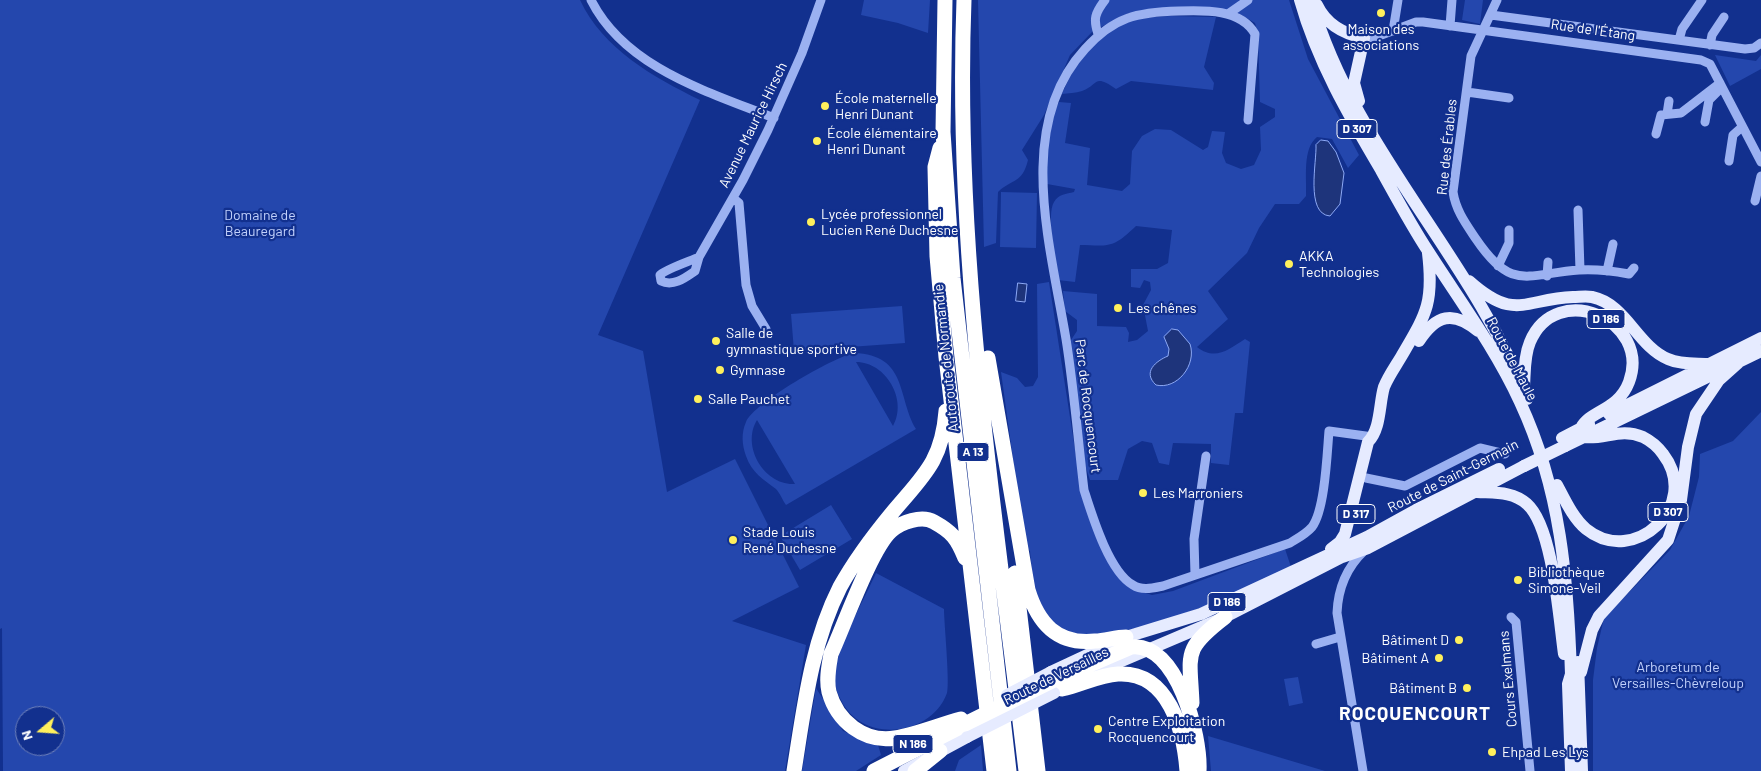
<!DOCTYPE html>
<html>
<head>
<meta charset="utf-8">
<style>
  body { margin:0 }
  #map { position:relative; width:1761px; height:771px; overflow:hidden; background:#12308e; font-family:Barlow,sans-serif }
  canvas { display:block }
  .north { position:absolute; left:15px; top:706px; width:50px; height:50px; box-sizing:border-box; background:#12308e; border:1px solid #7183bb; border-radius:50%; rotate:252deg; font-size:14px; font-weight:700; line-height:20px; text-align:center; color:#fff }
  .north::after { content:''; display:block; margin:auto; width:18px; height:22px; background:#fff05c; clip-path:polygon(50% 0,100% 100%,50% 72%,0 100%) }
</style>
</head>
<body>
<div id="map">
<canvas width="1761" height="771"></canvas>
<div class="north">N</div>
</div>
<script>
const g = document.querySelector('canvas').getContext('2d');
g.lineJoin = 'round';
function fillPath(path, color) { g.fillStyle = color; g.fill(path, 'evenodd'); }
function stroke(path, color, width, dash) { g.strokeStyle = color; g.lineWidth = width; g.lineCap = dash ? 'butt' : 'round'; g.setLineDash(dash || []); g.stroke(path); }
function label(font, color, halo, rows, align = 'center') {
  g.font = font + ' Barlow,sans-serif'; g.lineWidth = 4.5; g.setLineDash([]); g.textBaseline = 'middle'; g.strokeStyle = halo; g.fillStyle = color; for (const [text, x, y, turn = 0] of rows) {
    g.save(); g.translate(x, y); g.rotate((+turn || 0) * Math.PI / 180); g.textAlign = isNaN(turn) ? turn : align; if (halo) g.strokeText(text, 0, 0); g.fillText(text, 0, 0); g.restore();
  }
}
fillPath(new Path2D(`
  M0,0H580C603,49 653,77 700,100L598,335L643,351L667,492L735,459L799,587L732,621L806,645L785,771H3L2,628L0,629ZM25,716H55V746H25Z
  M864,0H930L928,33L898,23L861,15Z
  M978,0H1289L1308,59L1359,155L1348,168L1332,139L1317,137C1302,149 1307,178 1306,196L1299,204H1275L1259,228L1247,253L1208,291L1228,319L1197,347C1215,361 1228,350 1245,339L1250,342L1243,413H1235L1229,465L1211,463V444L1173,443L1169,465L1159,463L1152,443L1142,441L1128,449L1118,480H1090L1085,465L1069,343L1077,331V320L1065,311L1063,291L1097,294V326L1126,327L1129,333L1128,342L1137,340L1148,331L1143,305L1151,290L1150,282L1144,280L1140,288L1131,287V269H1157L1168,263L1172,230L1136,226C1113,248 1111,246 1080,245L1075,282L1058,280C1056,264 1046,214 1054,202C1059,194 1066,194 1074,192L1075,189L1047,184C1046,155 1046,128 1059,102L1071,103L1065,143L1090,148L1087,185L1122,191L1130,184L1132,151L1142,136L1155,129L1171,130L1203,150L1208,147L1212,131L1225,132L1222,153L1226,163L1241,169L1254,165L1261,150L1260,127L1275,117V109L1260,102L1258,34L1255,23L1238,13L1207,7L1129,13L1093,31L1070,55L1044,115L1022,150L1028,160C1022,184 1013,178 998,192L996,243L984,247Z
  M1465,0H1483L1480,24L1462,20Z
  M1171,16L1216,17L1204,67L1214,83L1213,90L1131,81L1116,89C1093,73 1099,85 1082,91C1076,93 1068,93 1062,94C1075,65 1095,30 1128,21C1141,17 1157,17 1171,16Z
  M1715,55L1756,61L1761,55V69L1730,86Z
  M1001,192L1037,193L1036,248L1000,247Z
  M1049,282L1079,475L1092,524L1136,590L1152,595L1173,591L1285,549L1292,570L1223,600L1151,625L1095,637L1061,631L1042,613L1034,593L1030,551L1025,546L1001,372L1017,378L1025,387L1033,386L1038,377L1037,284Z
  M902,306L905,343L794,351L791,314Z
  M854,353C908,355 897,397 916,429L786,505C783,501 780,493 776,489C763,479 752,473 746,456C742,445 741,433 746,422C755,402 832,358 854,353ZM856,362C886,362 908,400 893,426ZM757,420L795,484H794C764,485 741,446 757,420Z
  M1761,412V771H1593V680L1597,648L1604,618L1670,550L1689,516L1699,477L1700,454L1733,441Z
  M831,505L852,539L800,570L780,536Z
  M876,573L944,609C944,623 950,683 947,693C931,737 862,744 841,700C836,691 833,682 835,671C839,643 864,600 876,573Z
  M1298,677L1303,703L1289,706L1284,679Z
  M816,688L843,731L878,745L881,755L856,771H802Z
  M1208,736L1325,771H1211Z
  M981,745L983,771H955L959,760Z`), '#2447ad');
const water = new Path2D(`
  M1321,140L1328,141L1336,152L1344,173L1340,204L1330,216C1305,214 1317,161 1316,145Z
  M1018,283L1027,284L1025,302L1016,301Z
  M1172,329L1178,330L1190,344C1197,365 1177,390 1156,385C1142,372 1156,361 1168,356L1169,349L1164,337Z`);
fillPath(water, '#1e347b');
stroke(water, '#8da9f5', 1);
stroke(new Path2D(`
  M591,0C625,68 709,92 774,118
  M1497,0L1471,56L1453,192C1456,211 1466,224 1476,239C1512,292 1526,274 1579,270C1595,269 1613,271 1629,274L1634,268
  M1228,14L1248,0
  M1491,15L1745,49L1754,48L1761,43
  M1450,26L1452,0
  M1393,31L1398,0
  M1098,34C1093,19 1095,13 1105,0
  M1364,38L1376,37L1416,22H1423L1701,60L1710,64L1761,162
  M1679,40L1682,29L1702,0
  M1710,45L1712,35L1724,17
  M1467,92L1509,98
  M1667,114L1669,101
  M1248,120L1255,34C1241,9 1205,10 1179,11C1137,12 1114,17 1085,49C1014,126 1051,248 1066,339C1074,389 1078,440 1084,490C1092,515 1109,572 1133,585C1142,591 1153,588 1163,586L1290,543C1298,538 1306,534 1312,527C1325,510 1327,454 1329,431L1373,437
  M1705,122L1709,100L1720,89
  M1656,134L1661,115L1681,113L1720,83
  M1729,161L1733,135L1742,127
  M733,198L739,203L746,285L752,306L766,329
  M1755,201L1761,176
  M1578,210L1580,270
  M699,257C690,261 664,270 660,275L661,281C673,287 685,278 695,271L699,257L743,180L768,130L802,53L821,0
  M1498,266L1509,243V230
  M1607,271L1613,244
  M1547,276L1548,262
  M1366,478L1405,486L1480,448L1505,454
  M1195,575L1194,539L1206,456
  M1511,617L1516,622L1530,771
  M1316,644L1340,637
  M1363,771L1337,613C1338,589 1346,568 1364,551`), '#9bb1f1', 9);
stroke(new Path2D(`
  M1300,0C1317,61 1349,116 1381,170C1396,197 1411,225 1428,251C1460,301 1495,348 1520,402C1561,490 1568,579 1571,674L1568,684L1571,771
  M1311,0C1353,148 1472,257 1527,399
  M1317,5C1326,24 1344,34 1364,38L1354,83L1359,101
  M1469,281C1515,322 1524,299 1573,297C1579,297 1586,296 1592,297C1626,304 1637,346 1668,359C1681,365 1696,363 1710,364
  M1419,341C1436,315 1453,310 1478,331
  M1524,387C1525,372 1524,356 1530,342C1556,279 1652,320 1629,382C1618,411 1590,410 1581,428
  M1609,414L1761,338
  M1562,438L1589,424
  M1565,446L1761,351
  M1557,485C1565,500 1573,518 1586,529C1634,568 1702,505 1663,454C1658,447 1651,441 1643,437C1620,427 1605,440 1583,437
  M1477,492C1494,493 1513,491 1527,504C1553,527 1559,619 1564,654
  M1331,549L1340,542L1345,534L1368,442C1381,429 1379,404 1384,387C1388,377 1395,367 1401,357C1426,314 1434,304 1428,253
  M1578,662L1582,771
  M1051,672L1126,637L1201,614L1367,537L1416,510L1499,469
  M1581,672L1592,630L1599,616L1668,540L1681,500L1688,447L1696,414L1719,380L1738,363
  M1091,674L1225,617L1342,557L1368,548L1524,466
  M904,771L967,737`), '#e6ebff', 12);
stroke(new Path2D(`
  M945,0L943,132L953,278L1009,771
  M964,0C954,258 996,516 1026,771
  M940,148L935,167L937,256L946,357L994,771
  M988,358L1028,590C1038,623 1057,645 1095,641C1105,641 1115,637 1126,637
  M1015,573L1038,771
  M1052,681L1131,647C1177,641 1201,736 1199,771
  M1062,689C1081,685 1099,675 1118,674C1169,671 1184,731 1187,771
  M1192,703C1190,653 1182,650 1225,617
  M961,719C939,725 917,734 895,738C864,743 837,721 829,692C826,679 829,666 831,654C844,626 871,549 891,531C901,522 922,515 934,522C952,532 957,538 965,558
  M794,771C804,709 811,644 840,587C855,560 873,536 892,513C923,476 942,462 946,411
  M874,771L962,726
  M915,771L940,751`), '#fff', 15);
stroke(new Path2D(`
  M1524,466L1565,446
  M1007,695L1051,672
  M967,737L1054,693`), '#e6ebff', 12);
stroke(new Path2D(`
  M965,724L1052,681`), '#fff', 15);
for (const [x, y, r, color] of [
  [1381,13,5,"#fff05c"],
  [825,106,5,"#fff05c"],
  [817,141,5,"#fff05c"],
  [811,222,5,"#fff05c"],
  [1289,264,5,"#fff05c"],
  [1118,308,5,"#fff05c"],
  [716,341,5,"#fff05c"],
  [720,370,5,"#fff05c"],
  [698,399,5,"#fff05c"],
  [1143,493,5,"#fff05c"],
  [733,540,5,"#fff05c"],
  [1518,580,5,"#fff05c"],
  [1459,640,5,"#fff05c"],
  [1439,658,5,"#fff05c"],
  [1467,688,5,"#fff05c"],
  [1098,729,5,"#fff05c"],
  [1492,752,5,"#fff05c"]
]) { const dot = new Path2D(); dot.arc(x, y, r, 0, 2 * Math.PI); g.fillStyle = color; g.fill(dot); stroke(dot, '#12308e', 2); }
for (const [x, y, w] of [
  [1357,129,40],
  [1606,319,38],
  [973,452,32],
  [1668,512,40],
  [1356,514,38],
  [1227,602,38],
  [913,744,40]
]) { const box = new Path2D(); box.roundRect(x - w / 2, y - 9.5, w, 19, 4); g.fillStyle = '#12308e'; g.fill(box); stroke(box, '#fff', 1); }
label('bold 12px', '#fff', null, [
  ["D 307",1357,129],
  ["D 186",1606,319],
  ["A 13",973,452],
  ["D 307",1668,512],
  ["D 317",1356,514],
  ["D 186",1227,602],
  ["N 186",913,744]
]);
label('14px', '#fff', '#12308e', [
  ["Maison des",1381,29,"center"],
  ["associations",1381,45,"center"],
  ["École maternelle",835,98],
  ["Henri Dunant",835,114],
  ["École élémentaire",827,133],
  ["Henri Dunant",827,149],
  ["Lycée professionnel",821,214],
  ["Lucien René Duchesne",821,230],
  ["AKKA",1299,256],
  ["Technologies",1299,272],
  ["Les chênes",1128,308],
  ["Salle de",726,333],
  ["gymnastique sportive",726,349],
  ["Gymnase",730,370],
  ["Salle Pauchet",708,399],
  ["Les Marroniers",1153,493],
  ["Stade Louis",743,532],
  ["René Duchesne",743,548],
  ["Bibliothèque",1528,572],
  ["Simone-Veil",1528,588],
  ["Bâtiment D",1449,640,"right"],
  ["Bâtiment A",1429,658,"right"],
  ["Bâtiment B",1457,688,"right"],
  ["Centre Exploitation",1108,721],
  ["Rocquencourt",1108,737],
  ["Ehpad Les Lys",1502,752]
], 'left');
label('14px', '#fff', '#12308e', [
  ["Rue de l'Étang",1593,30,8],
  ["Avenue Maurice Hirsch",753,125,-64],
  ["Rue des Érables",1447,147,-84],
  ["Autoroute de Normandie",946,358,-96],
  ["Route de Maule",1512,359,62],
  ["Parc de Rocquencourt",1088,406,83],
  ["Route de Saint-Germain",1453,476,-27],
  ["Route de Versailles",1056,676,-26],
  ["Cours Exelmans",1508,679,-95]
]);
label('14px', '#c2d1fc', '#12308e', [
  ["Domaine de",260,215],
  ["Beauregard",260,231],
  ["Arboretum de",1678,667],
  ["Versailles-Chèvreloup",1678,683]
]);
g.letterSpacing = '1px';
label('bold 19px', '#fff', '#12308e', [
  ["ROCQUENCOURT",1415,714]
]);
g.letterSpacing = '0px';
</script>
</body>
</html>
